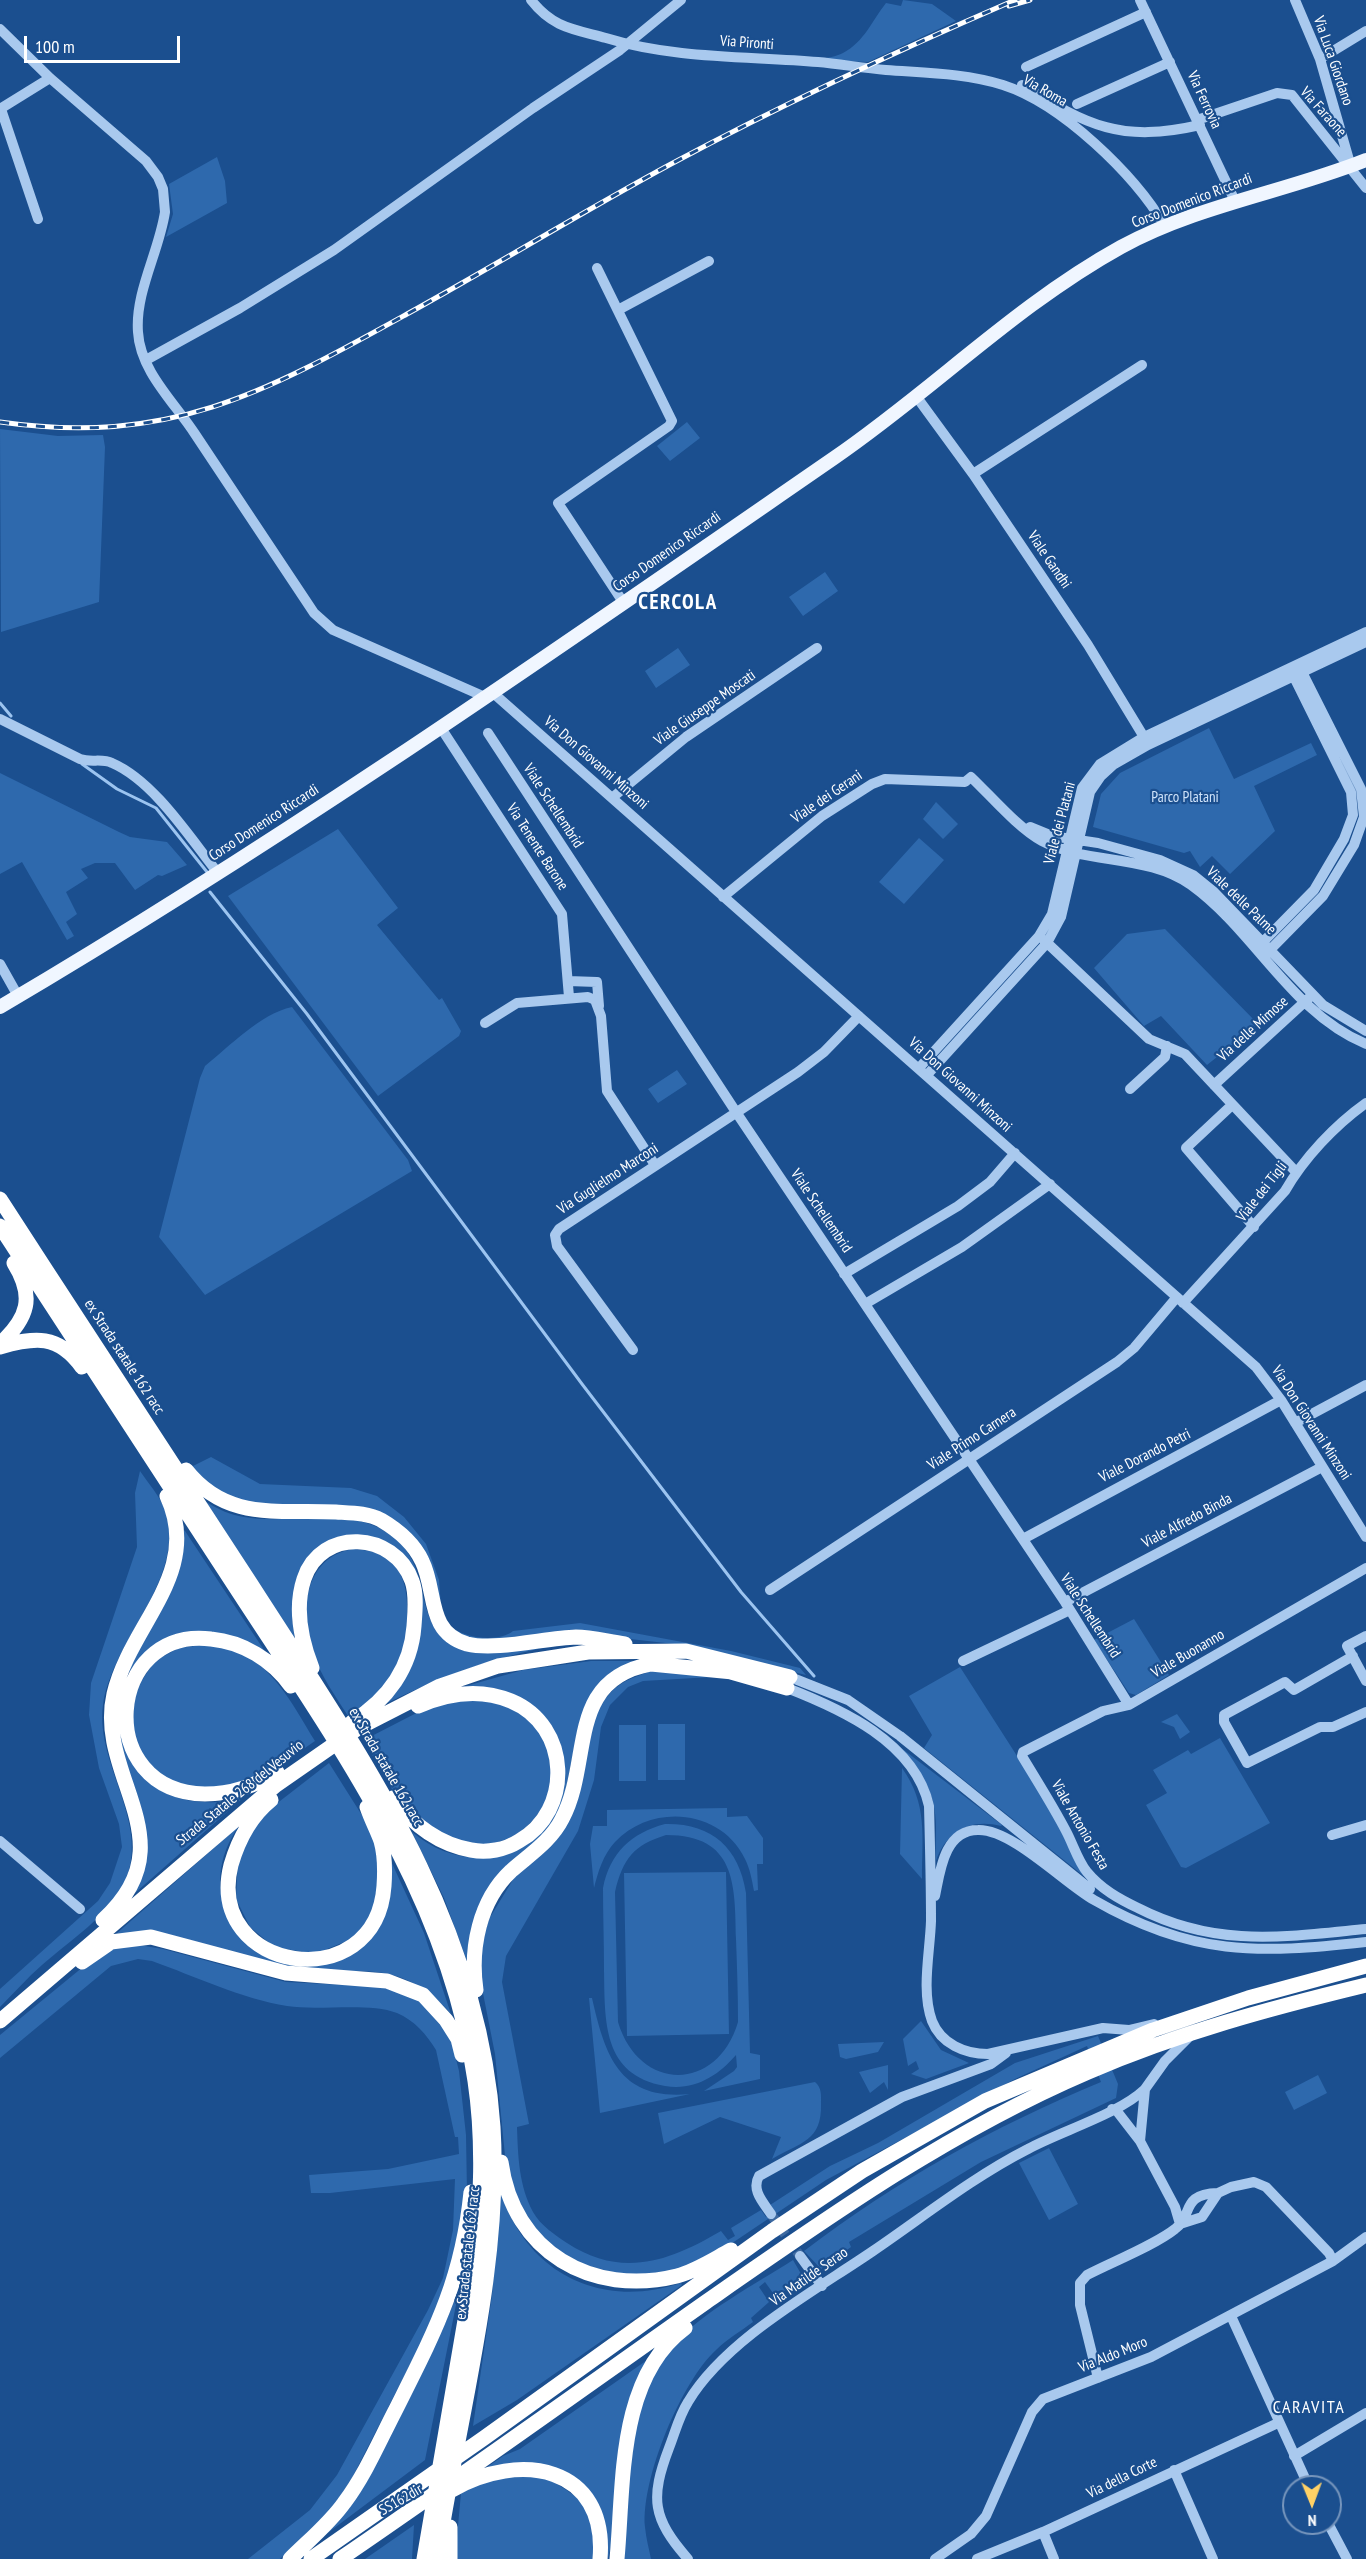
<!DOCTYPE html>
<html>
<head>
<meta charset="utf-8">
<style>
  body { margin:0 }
  #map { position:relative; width:1366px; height:2559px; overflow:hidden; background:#1b4f8f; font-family:"PT Sans Narrow",sans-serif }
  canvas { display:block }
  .north { position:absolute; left:1282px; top:2475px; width:60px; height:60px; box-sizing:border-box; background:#1b4f8f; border:2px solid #7695bc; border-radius:50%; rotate:179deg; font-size:16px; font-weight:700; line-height:24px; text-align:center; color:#fff }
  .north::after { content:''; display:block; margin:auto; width:21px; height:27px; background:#ffd166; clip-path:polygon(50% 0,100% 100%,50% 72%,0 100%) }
  .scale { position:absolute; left:24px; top:36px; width:156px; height:27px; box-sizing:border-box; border:3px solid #fff; border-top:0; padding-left:8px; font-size:18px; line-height:21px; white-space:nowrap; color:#fff; -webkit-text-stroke:4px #1b4f8f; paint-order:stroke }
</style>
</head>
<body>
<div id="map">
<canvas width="1366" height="2559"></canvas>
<div class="north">N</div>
<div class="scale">100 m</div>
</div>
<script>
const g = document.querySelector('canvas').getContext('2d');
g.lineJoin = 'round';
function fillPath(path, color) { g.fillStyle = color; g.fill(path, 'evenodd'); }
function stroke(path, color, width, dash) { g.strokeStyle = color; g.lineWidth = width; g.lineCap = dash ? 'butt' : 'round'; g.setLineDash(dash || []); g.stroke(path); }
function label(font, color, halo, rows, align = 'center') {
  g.font = font + ' "PT Sans Narrow",sans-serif'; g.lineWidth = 4.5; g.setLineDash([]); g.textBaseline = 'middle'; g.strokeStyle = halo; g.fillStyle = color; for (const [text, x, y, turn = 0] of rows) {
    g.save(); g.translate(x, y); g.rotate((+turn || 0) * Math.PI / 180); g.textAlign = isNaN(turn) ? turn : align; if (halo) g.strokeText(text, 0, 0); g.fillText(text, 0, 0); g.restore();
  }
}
fillPath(new Path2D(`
  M903,0L932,4L956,21L868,62L820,60C827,57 836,57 843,53C864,42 872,21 886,3L901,6Z
  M217,157L225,181L227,203L166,237L173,214L169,184Z
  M687,422L700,438L670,461L657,446Z
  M0,429L58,436L103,435L105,447L99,602L1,632Z
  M825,572L838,591L803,616L789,597Z
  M678,648L690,665L656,688L645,671Z
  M1209,728L1234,779L1311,743L1317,755L1254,786L1275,831L1230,874L1212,856L1200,867L1190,851L1184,853L1093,827L1101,794L1120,773Z
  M0,773L119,832L130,837L167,842L187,865L162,876L158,875L135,890L115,863H95L81,869L88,878L66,892L77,914L66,922L74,936L67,940L22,862L0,874Z
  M936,802L958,824L943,839L923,819Z
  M338,829L398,908L377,925L439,1000L442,998L461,1031L459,1036L378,1096L228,896Z
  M919,838L944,860L904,904L879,882Z
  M1165,929L1258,1024L1207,1065L1161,1016L1144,1026L1094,968L1127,934Z
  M292,1007L408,1160L412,1171L205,1295L159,1237L200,1078L205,1066C230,1046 260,1014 292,1007Z
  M677,1070L687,1084L658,1103L648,1089Z
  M211,1457L260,1484L351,1488L377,1496L404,1517L426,1544L439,1580L441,1607L395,1522L257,1506L226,1498L189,1468Z
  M140,1471C148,1483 160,1496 165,1510C188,1577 112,1640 103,1705C95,1765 151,1822 125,1882C111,1914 68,1942 42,1965C27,1978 14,1993 0,2007V1989L98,1901L110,1883L122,1847L119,1824L99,1768L89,1715L91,1683L137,1547L135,1493Z
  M206,1502C218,1509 230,1515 244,1517C296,1526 357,1501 400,1543C427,1570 417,1610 442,1638L542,1648C487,1660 438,1678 387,1703L415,1652L403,1558L335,1540L293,1597L292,1619L295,1642Z
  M182,1529L185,1531L270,1659C254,1652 224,1633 207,1632C190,1631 179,1639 165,1647C157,1652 145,1656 137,1663C95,1702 125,1776 172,1796C186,1801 202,1803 217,1802C225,1801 236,1796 243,1798L135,1893L139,1880L115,1725L117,1695Z
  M353,1549C397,1551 409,1577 407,1618C407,1640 402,1665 387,1684C377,1696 362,1707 350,1719C336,1697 320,1675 312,1650C299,1610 305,1557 353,1549Z
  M1134,1619L1169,1675L1136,1695L1129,1693L1094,1640Z
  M580,1623L731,1651L800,1668L806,1675L683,1645L630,1639L482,1643L457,1634L453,1628C467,1639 500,1642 513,1631Z
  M210,1644C220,1647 232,1649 241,1653C277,1671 295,1709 315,1741L269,1773L213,1790L172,1782L146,1762L132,1733L135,1691L152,1665L160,1658L179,1648Z
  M591,1661H635L604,1678L592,1692L578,1728L562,1809L544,1835L514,1860L467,1961L444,1898L412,1832C435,1851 460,1860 490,1857L558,1805L565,1781L564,1766L517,1696L494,1688H459L523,1670Z
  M960,1667L1044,1798L1085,1877L924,1748L932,1735L909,1696Z
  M657,1669L712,1677L643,1681L628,1687L610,1705L601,1727L594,1780L578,1831L506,1956L502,1982L529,2124L517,2127C518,2157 519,2186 533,2212C541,2226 555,2235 567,2243C622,2279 670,2261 721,2231L728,2240L735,2236L731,2228L761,2210L766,2217L775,2212L770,2205L830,2166L878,2143L1015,2063L1098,2036L1118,2084L1116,2098L981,2162L849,2242L851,2247L821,2269L804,2251C897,2180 993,2127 1101,2082L1087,2046L1015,2079L826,2180L704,2262L642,2280L563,2259L522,2213L506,2166L495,2054L480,1978L483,1938L489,1919L514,1878L548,1848L597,1711C615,1682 626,1680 657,1669Z
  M489,1700C498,1704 511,1706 519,1712C590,1762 536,1868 450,1840C443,1838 437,1831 431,1826C422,1819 411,1812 403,1803C387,1786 376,1760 364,1740L430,1706L448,1701Z
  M1177,1714L1190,1732L1180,1739L1174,1727L1161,1722Z
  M658,1724H685V1780H658Z
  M619,1725H646V1781H619Z
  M1220,1738L1270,1823L1186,1868L1181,1867L1146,1805L1167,1793L1153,1770L1188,1750L1191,1754Z
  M896,1744L1002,1825L1001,1826C971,1818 946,1831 936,1861C935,1850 936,1839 936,1827C936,1792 921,1769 896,1744Z
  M329,1763L370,1828L376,1848L379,1872L373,1913L354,1938L315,1954L274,1947L250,1927L236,1899L238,1858L262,1815Z
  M902,1768C928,1804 922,1837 922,1879L900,1854Z
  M727,1808V1817L747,1816L763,1838V1864H757L758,1890L754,1891C752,1880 750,1869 745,1859C721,1809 652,1803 615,1842C603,1855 598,1872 594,1888L590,1844L593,1826H607V1810Z
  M665,1824C711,1823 739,1847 746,1893L750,2053L760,2055V2079L704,2091L734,2071L737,2067L736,2055C718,2076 694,2091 665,2086C602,2075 605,2021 604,1970C604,1943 603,1915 603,1888C610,1853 631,1833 665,1824ZM666,1835C736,1835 735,1884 736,1939C737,1967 738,1994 738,2022C717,2093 639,2092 618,2022L615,1892C623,1858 634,1845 666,1835Z
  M239,1826C185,1901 256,1989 342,1958C362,1951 378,1935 385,1914C391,1896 391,1878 390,1859L424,1933L451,2014C437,1998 420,1984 399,1977C366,1966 329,1975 295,1969C236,1959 177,1926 116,1934Z
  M726,1872L729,2034L627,2036L624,1873Z
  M139,1945L163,1949L286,1982L384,1987L405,1992L422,2003L438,2020L452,2043L459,2071L466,2135L467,2193L461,2237L441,2304L352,2478L332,2509L280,2559H248L310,2510L337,2475L428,2310L443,2278L453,2230L455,2179L330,2193H311L309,2175L388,2169L459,2154L458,2137H455L436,2050C427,2035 414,2020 397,2013C369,2002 319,2011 287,2006C243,1999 194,1976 152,1961L138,1959L111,1966L0,2058V2035L89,1962L117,1947Z
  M589,1998H592C605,2055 619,2101 690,2094L600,2113Z
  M921,2021L941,2050L969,2063L926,2079L911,2074L919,2069L916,2061L908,2066L903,2039Z
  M884,2042L878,2052L846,2059L840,2057L838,2044Z
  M888,2065V2090L884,2082L870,2093L859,2072Z
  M1318,2075L1327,2093L1294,2110L1285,2092Z
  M815,2082C822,2088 821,2095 821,2104C822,2141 801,2142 772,2159L781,2137L720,2117L664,2144L658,2113Z
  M1049,2148L1078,2204L1049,2220L1019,2163Z
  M501,2192C526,2273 601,2310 681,2283L682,2285L517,2400L473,2426L492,2295Z
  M793,2260L804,2279L781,2293L778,2291L773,2293L765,2282L759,2287L769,2302L751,2318L753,2322C741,2331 727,2339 716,2350C681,2382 641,2479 645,2527C646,2538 649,2549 651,2559H619C627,2487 623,2402 673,2345C701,2313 757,2283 793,2260Z
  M459,2290L425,2460L325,2535L363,2486L447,2319Z
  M650,2358L608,2559H604L605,2555L572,2479L483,2470L503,2456L520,2449Z
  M537,2473C586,2500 591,2502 595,2559H455L461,2493L492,2478Z
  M414,2525L412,2559H365Z`), '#2e69ad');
stroke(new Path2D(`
  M0,703L11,716
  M82,764L117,789L156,808L207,872
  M210,892L307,1014L582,1384L741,1592L814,1676`), '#9cc4f0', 3);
stroke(new Path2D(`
  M771,2214L800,2256`), '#3d69a0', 10, [10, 5]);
stroke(new Path2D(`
  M531,0C553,28 573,29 606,38C674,59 747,56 818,62C840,64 863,68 886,70C925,73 964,73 1003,85C1062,104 1134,174 1165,226
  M1140,0L1235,201
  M1295,0L1320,59L1349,160
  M0,29L50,78L146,161L158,177L163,189L165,212C159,252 135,292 138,332C140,371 175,403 195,434C235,494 274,553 314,613L333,630L485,697
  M1320,59L1366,31
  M1026,67L1146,12
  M1022,85C1088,126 1121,143 1200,125
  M1077,104L1170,62
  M0,109L50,78
  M1,109L38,219
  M1197,120L1277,93L1292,95L1366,188
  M597,268L672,421L669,426L558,503L623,602
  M618,310L709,261
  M146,360L240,308L334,250L533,108L620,50L681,0
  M916,396L973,474L1088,645L1147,742
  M973,474L1142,365
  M492,692L1256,1367L1281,1400L1366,1537
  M0,719L80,759C91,763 102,758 112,763C154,781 190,838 218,873
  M441,728L562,914L569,997
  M488,733L736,1112L1065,1602L1129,1705
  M613,797L686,737L817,648
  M1030,827L1052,836L1098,843L1160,860L1193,875L1214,892L1323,1005L1366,1031
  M723,897L822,816L872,784L885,779L965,782L971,777C991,796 1019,829 1042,841C1088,865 1148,854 1191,885C1255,931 1291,1013 1366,1044
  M1044,940L1149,1039L1185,1054L1296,1172
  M1258,947L1314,890L1344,839L1353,815L1351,792L1292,673
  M1266,954L1323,896L1354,845L1364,817L1361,789L1300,668
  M0,964L18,996
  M568,981L597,982L599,1006
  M485,1023L517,1003L588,997L595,1000L601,1016L607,1091L655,1165
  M919,1068L1039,936L1052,914L1082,788L1100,764L1144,737L1366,632
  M927,1075L1047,943L1061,917L1090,792L1101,776L1113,765L1148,745L1366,642
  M1214,1085L1310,997
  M1130,1089L1165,1057L1167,1046
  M1232,1105L1186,1148L1254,1227
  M844,1274L958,1206L990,1182L1015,1153
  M1183,1303L1285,1191C1304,1158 1335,1125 1366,1103
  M865,1304L962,1247L1050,1184
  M633,1350L557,1246L555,1235L559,1229L798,1072L824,1052L859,1016
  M1295,1423L1366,1385
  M1023,1539L1281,1400
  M1366,1568L1129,1705L1103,1711L1023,1752L1022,1756C1037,1781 1053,1806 1066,1831C1073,1844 1078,1861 1087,1872C1101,1889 1119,1899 1138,1908C1216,1948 1283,1937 1366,1929
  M770,1590L1117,1362L1134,1348L1177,1297
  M1065,1602L1322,1467
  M1366,1636L1347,1646L1366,1681
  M1353,1656L1294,1690L1285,1682L1224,1715V1722L1247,1763L1320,1727H1333L1366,1712
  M963,1661L1070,1610
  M790,1677L848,1700L900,1736L1090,1889
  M787,1688C841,1709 915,1742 929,1806C930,1844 931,1882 931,1921C930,1952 921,1991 932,2021C941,2044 965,2054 988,2054L1103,2028L1129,2030L1154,2024
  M1332,1835L1366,1825
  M0,1841L80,1909
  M935,1896C940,1872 944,1830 978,1830C1012,1829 1064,1883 1094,1900C1191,1956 1258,1954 1366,1942
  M1112,2109L1116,2110L1140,2141L1175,2207L1180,2224
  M1140,2141L1145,2089L1165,2061L1191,2035
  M771,2214C763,2202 751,2190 759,2176L902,2097L991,2064L1006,2053
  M1180,2224L1202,2217L1218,2193L1231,2187L1254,2182L1266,2187L1329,2253L1333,2261
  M800,2256L822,2286
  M1231,2316L1309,2487
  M1098,2378L1080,2305V2283L1087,2275C1112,2262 1155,2245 1175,2229C1194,2215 1180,2194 1218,2193
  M1294,2456L1366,2413
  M1174,2470L1213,2559
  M1328,2523L1347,2559
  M1043,2532L1054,2559
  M688,2559C652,2518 650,2498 669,2448C675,2433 679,2416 688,2402C725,2340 813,2292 873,2251C923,2217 973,2177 1028,2149C1061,2131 1119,2114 1145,2089
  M935,2559L971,2534L986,2516L1032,2412L1043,2399L1151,2357L1333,2261L1366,2237
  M977,2559L1043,2532L1278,2423`), '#a9c9ee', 10);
stroke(new Path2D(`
  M0,1007C287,838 560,647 834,458C932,391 1016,305 1121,247C1198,205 1286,192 1366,160`), '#f0f6ff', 14);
stroke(new Path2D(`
  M0,1199C83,1328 168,1456 251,1584C360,1754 479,1918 493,2127C502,2269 458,2419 437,2559
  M0,1226C79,1349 160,1471 240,1594C339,1746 449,1898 475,2081C484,2141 481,2202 475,2262L424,2559
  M0,1344C28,1318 35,1297 14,1263
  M0,1347C35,1337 58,1334 82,1367
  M186,1470C227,1522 279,1509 336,1512C351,1513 368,1513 381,1520C398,1530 414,1544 422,1561C437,1591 426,1632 467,1644C496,1651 545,1638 576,1637C592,1637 609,1642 625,1644
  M312,1668C301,1640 294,1609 304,1579C321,1527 394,1531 412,1581C417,1594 415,1612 414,1626C411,1668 387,1700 352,1722
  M724,1670L787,1688
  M277,1772C254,1787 232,1794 205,1794C92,1792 106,1626 211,1639C243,1642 272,1660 291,1686
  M393,1798C413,1825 438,1844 471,1850C487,1853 505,1850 519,1841C573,1811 571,1726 511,1701C480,1688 448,1693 418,1706
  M271,1800C251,1816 238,1841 231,1865C204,1973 376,1999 384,1886C385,1872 385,1855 381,1841C377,1830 371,1819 367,1807
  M103,1920C190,1841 95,1778 114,1694C130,1624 203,1573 167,1496
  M82,1962L111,1942L151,1937L286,1973L387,1981L423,1995L446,2020L458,2039L462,2055
  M476,1990C470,1949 479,1901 511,1871C529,1855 551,1841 562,1819C593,1761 565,1680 651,1664L733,1672
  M0,2021L276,1785L358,1728L440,1686L498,1666L588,1652L686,1651L790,1677
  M501,2162C513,2252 592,2297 677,2276C696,2271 714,2259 731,2250
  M452,2490C519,2451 608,2465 600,2559
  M290,2559C308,2541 329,2524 344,2503C365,2475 379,2442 395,2411C434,2333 462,2282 471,2192
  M311,2559L484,2438L772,2231L862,2171L985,2101L1153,2030L1248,1998L1366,1966
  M340,2559C463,2475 584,2388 706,2302C828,2217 950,2131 1088,2072C1178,2033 1271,2008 1366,1985
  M450,2559V2527
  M617,2559C624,2484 617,2378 685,2328`), '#fff', 15);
const rail = new Path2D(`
  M1009,6L1030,0
  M0,422C170,446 264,393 407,314C496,265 582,212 671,164C783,104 899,50 1015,0`);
stroke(rail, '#fff', 5);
stroke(rail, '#1b4f8f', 3, [9]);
label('15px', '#fff', '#1b4f8f', [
  ["Via Pironti",747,43,4],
  ["Via Luca Giordano",1333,61,71],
  ["Via Roma",1045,91,30],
  ["Via Ferrovia",1204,100,65],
  ["Via Faraone",1323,112,48],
  ["Corso Domenico Riccardi",1192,201,-21],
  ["Corso Domenico Riccardi",667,552,-35],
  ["Viale Gandhi",1049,560,56],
  ["Viale Giuseppe Moscati",705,708,-35],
  ["Via Don Giovanni Minzoni",596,763,41],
  ["Viale dei Gerani",827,797,-34],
  ["Viale Schellembrid",553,806,57],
  ["Corso Domenico Riccardi",264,823,-33],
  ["Viale dei Platani",1060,823,-75],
  ["Via Tenente Barone",537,847,57],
  ["Viale delle Palme",1241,901,44],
  ["Via delle Mimose",1253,1029,-42],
  ["Via Don Giovanni Minzoni",960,1085,42],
  ["Via Guglielmo Marconi",608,1179,-33],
  ["Viale dei Tigli",1262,1192,-52],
  ["Viale Schellembrid",821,1211,56],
  ["ex Strada statale 162 racc",124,1357,57],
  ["Via Don Giovanni Minzoni",1311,1423,57],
  ["Viale Primo Carnera",972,1439,-33],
  ["Viale Dorando Petri",1145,1456,-27],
  ["Viale Alfredo Binda",1187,1521,-28],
  ["Viale Schellembrid",1090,1616,57],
  ["Viale Buonanno",1188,1654,-30],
  ["ex Strada statale 162 racc",386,1767,60],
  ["Strada Statale 268 del Vesuvio",240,1793,-39],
  ["Viale Antonio Festa",1080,1825,60],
  ["ex Strada statale 162 racc",468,2253,-84],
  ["Via Matilde Serao",809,2277,-35],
  ["Via Aldo Moro",1113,2355,-22],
  ["Via della Corte",1122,2478,-26],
  ["SS162dir",401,2500,-30]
]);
label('15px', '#cfe3fa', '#1b4f8f', [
  ["Parco Platani",1185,798]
]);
g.letterSpacing = '1.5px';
label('18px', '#fff', '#1b4f8f', [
  ["CARAVITA",1309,2408]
]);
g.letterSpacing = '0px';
g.letterSpacing = '1.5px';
label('bold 21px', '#fff', '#1b4f8f', [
  ["CERCOLA",678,603]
]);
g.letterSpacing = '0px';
</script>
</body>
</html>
